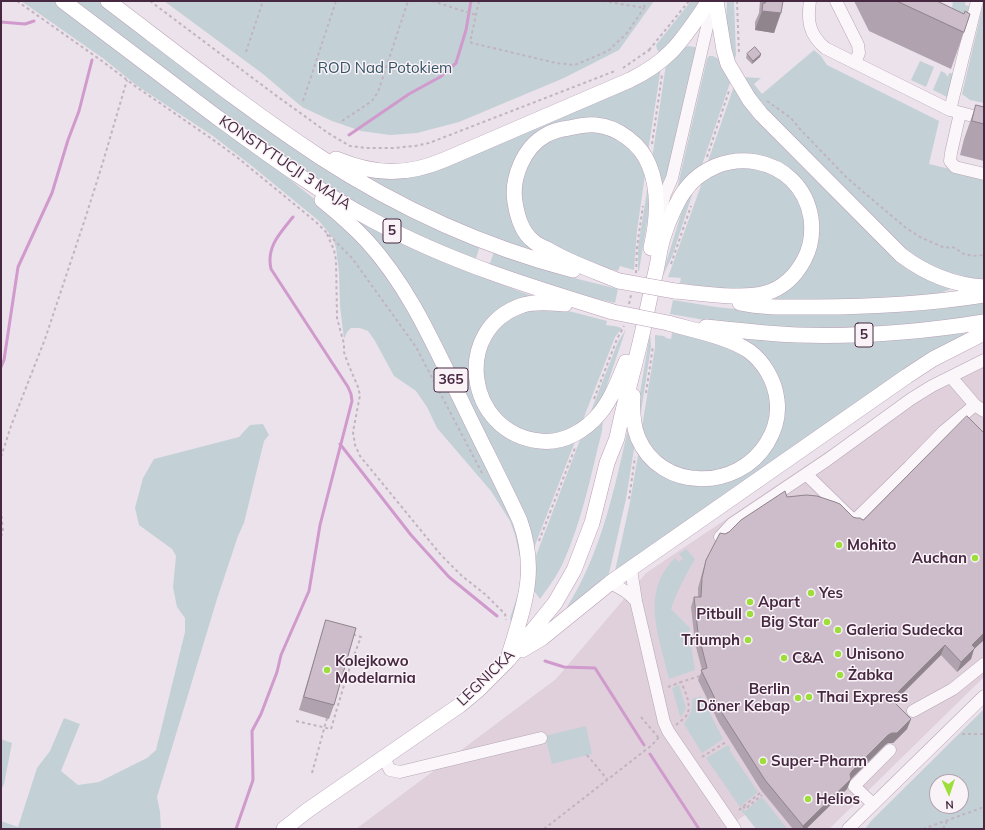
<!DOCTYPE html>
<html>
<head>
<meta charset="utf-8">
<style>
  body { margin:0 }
  #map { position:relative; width:985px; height:830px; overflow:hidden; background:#ece2eb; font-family:Mulish,sans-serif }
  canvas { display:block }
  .frame { position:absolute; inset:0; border:2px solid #472841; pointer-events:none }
  .north { position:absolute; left:929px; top:774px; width:40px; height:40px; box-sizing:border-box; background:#f9f3f8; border:1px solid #b2a2af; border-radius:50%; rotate:177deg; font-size:11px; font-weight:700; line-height:16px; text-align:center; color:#472841 }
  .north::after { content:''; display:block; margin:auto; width:14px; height:18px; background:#9ede3b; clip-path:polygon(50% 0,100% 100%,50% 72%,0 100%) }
</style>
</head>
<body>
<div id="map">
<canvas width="985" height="830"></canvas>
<div class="frame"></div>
<div class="north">N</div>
</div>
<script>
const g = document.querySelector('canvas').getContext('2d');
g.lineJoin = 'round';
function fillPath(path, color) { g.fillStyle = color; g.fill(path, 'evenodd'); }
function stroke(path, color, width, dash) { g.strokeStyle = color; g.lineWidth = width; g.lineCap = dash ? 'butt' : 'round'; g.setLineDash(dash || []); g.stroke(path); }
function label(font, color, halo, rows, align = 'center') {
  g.font = font + ' Mulish,sans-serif'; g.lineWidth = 3; g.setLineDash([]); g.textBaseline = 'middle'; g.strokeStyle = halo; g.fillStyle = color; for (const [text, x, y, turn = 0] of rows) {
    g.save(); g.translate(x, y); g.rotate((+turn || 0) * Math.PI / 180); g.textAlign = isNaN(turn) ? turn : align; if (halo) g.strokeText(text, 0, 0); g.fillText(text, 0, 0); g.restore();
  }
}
fillPath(new Path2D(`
  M984,356V677L829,829H767L753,809L726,829H356L556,679L646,573L914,393L964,363Z`), '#dfd0dc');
fillPath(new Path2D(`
  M21,1H54L260,156L327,209L363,245L393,282L414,317L508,507C527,551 529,580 512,626L510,618L520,588L522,573L521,562L515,535L510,521L491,491L437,428L427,407L416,391L394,376L375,341L368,331L360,328H351L347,332L344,339L340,306L339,272L336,248L333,238L319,221L252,166L213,136L136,85L104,59Z
  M73,1H99L238,105L480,246L475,261L438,246L362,208L267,147Z
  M164,1H654L619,50L564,78L459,122L417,133L390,135L361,131L332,121L302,107L263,74Z
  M691,1H700L661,55L657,49L656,45Z
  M727,1H734L736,55L734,62L726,30Z
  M953,1H966L965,5L973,7L966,37L951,13Z
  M984,1V103L970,100L962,94Z
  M688,46L695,47L696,50L665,183L661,184L652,159L666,64L684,47Z
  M814,50L821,56L827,65L939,121L929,164L984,177V283L973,282L916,260L765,110L740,77L761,78L754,84L762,94Z
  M709,56H713L720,60L731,80L701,168L677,189L707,59Z
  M920,61L934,67L926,87L911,80Z
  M661,67L648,152L580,120L516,163L530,248L529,249L499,240L444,218L392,192L367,176V175L388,177Z
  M941,71L945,73L948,77L949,73L957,74L949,98L933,90Z
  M734,86L757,117L949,287V290C920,300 886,299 855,299C828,300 802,301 775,299L774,298L815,244L788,170L707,164Z
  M597,129L627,143L646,168L637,231L634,270L620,266L618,271L601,267L550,250L525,221L519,189L530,158L549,139Z
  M728,167L764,168L794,189L805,213L804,248L786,276L758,291L703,287L680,283L681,278L668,277L703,180Z
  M648,185L651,198L639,271H638V247Z
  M694,189L673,254L663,276L667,260L684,204Z
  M355,219L455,267L532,296L474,347L498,430L576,439L534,548L435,336Z
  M494,252L578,279L618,289L615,303L589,297L489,266Z
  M673,300L716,307L745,310L984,301V316C922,325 859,331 797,329C754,327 712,322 670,314Z
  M561,309L607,321L606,325L614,326L622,328L615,337L581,425L550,437L509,426L487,398L482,359L497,329L523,310Z
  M626,329L602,400L589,416L618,342Z
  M650,333L651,347L639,425V399Z
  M672,333L716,341L747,356L767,382L772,416L760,444L732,468L690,473L660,459L641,433L655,347V335L664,336L666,338L671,339Z
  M964,333V335L615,571L630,502L639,449L653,466L736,478L782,409L740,340L742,338L925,337Z
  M603,420L602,431C591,475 582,521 563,563C557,576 548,588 540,599L534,591V561L581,437Z
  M263,424L269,435L264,441L244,523L238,536L217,599L157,797L160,812L161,829H1V821L18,827L37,768L50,751L64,718L80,724L61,771L78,785L99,782L147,758L156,750L185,632V618L177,607L173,587L176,556L172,549L139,525L135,508L143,478L154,459L239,437L250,425Z
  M628,429L635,443L626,499L608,578L568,609L567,607C601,553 614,491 628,429Z
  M686,549L695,559C686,575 677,591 671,609L691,629L689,631L695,670L669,679C660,636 639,594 675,558L679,562L683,559L679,554Z
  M679,685L686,708L681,717L680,716L672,688Z
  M701,696L723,739L702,753L684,724L691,712L692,699Z
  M984,709V829H865L871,821ZM937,782H961V806H937Z
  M586,726L592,754L552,764L545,736Z
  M1,739L12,743L4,784L1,790Z
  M728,745L730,748V751L758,792L740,807L706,758Z
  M762,797L786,827L788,829H756L741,810L743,809L745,811Z`), '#c3d1d7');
stroke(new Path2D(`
  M1,22L25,24L34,21
  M349,135L409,94L440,77L456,63L466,30L471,1
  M1,367L4,360L18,267L52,193L68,140L79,111L92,60
  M340,444L411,535L449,577L497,616
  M545,661L564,667L595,668L644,745
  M650,754L699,829
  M236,829L253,780L252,731L261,714L277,672L281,655L309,591L320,525L352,401L351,394L348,387L271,269C266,247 280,233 293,217`), '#d09acd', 3);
const minor = new Path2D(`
  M810,1C807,21 809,34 825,48L950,110L984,119
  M836,1L858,45L859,53L855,63
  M950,110L977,1
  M960,113L951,153L950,161L955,167L984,174
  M660,213L665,194L672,178L713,1
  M951,377L975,405L984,411
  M806,474L854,521L909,467L944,431L975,405
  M720,537L732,524L827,460L911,399L932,386L984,360
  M631,569L636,601L664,722L668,731L735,829
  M610,583C621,588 628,592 636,601
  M913,711L953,689L984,664
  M384,758L390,770L400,772L541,738
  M873,804L854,786L890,750
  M848,829L984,696`);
const major = new Path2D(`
  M63,1C113,39 164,77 214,115C266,153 317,191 374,221C450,262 531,287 613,312
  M108,1C178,54 247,109 320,157C397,207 484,247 573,270
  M716,1L724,50L728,64L749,99L761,114L901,255C926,274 953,285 984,287
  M336,159C375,175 406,176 444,160L630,80C673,59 683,38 709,1
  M322,200C338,213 353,226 367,241C409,287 434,345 461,400C480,440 501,480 520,521C538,572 524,605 509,655
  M619,281C595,271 570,263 547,249C542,247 536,244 532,240C521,231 517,215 515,202C511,178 524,147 546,135C553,131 562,129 569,128C578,126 587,124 596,125C618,127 641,144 649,165C660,191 657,222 651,248
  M740,303C763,308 789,307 813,307C870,307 928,304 984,295
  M565,304C551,303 537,301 523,305C452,328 465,433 540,441C564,444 586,430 600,413C612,398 619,379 626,362
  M706,327C737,330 767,334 798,335C860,337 922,332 984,322
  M633,396C632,410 633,425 638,438C661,492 738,491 767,443C775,430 779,415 777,400C775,381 764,362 749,351C729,337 692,330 668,323
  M522,650L542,638L610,583L907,376L933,359L984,333
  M284,829L308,810L460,705L478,690L508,660L533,630L555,603L574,570L592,523L607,463L617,438C624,402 635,366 643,330C647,311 651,291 656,271C659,258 660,244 665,232C668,222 677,202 683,193C718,141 801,154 811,218C813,233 811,247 804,260C796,275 783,288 766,293C744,300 699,293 675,291`);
stroke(minor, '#b7a6b5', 13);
stroke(major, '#b9a0b6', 16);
stroke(new Path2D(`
  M17,1L102,61L135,86L212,139L238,158L316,222L352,258L416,347L482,473
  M150,1L274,94L328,133L350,146L366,148H393L415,146L429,143L615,71
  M432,1L476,15
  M479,1L470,42L472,43L556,63L575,65L608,51L627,33L644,8
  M603,1L644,8L645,1
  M737,1L739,54
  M649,50L689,1
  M246,52L263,1
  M623,68L649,50L652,53
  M303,101L336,1
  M767,101L791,118L799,128L847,178L906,228L920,237L945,248L951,247L956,248L961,253L972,256L984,255
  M342,121L372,101L378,92L408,1
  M652,144L662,75
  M707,157L729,91
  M327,234L334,250L336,260L337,318L344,344V352L347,361L358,387L360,395L353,432L355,445L360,456L441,555L462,576L486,595L505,614L506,620
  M671,264L691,206
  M636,273L637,247L643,206
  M629,304L631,295
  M646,393L653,346
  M594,399L617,339L624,326
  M1,457L11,426L45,339L86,216L103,162L127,80
  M629,499L635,457
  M1,510L3,532L1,536
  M539,541L575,448
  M668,687L681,682
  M641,717L658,737
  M296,721L331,729C340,698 349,667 361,637L352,634
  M676,725C679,722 683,720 686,716C693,707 685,691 681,682L700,676
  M962,734H984
  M587,755L607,779
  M702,757L726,742
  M312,773L327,718
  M743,806L745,809L762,795
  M739,810L760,793
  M544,829L652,745L659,737
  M923,829L984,807
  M943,829L947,821
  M982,829L984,827`), '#c1b4be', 2, [3, 3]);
stroke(minor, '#faf6f9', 12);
stroke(major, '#fff', 15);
const majorBridge = new Path2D(`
  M619,281L675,291
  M613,312L668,323`);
stroke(majorBridge, '#b9a0b6', 16, []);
stroke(majorBridge, '#fff', 15);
fillPath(new Path2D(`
  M760,1H783L774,33L755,30V22L759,13Z
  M854,1H937L964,32L951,69L869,31Z
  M747,54H761L760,57L752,64L746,58Z
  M976,105L984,107V161L960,155L964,139Z
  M984,433V640L974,649L971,659L957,672L941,655L894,702L911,719L907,729L893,743H888L885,745L851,779L847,789L806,829H793L761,790L719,723L698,680L702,670L695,643L691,607L694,597H698V588L703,570L706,560L725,534L787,497L863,520Z
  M326,620L334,705L329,719L299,710L322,633Z`), '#b0a2ae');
fillPath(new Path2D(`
  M762,11L781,13L774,33L755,30Z
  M761,54L760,57L752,64L753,61Z
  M984,633V640L974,649L971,659L957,672L961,662L972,645Z
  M945,645L941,655L887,709L891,699Z
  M911,719L907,729L893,743H888L885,745L849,781L851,779L847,789L806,829H802L803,826L850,774L852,771L888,735Z`), '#90848d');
const building = new Path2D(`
  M765,1H783L781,13L762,11L763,3H765Z
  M897,1H937L964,14L965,11L970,14L964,32Z
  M755,47L761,54L753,61L747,54Z
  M976,105L984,107V124L972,121Z
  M967,416L984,433V633L972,645L975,648L961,662L945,645L891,699L911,719L897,733H892L888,735L852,771L850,774L851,779L803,826L765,780L722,713L701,670L707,668L698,633L694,597H701L702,578L706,560L720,533L725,534L729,532L741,520L785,491L787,497L806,495L817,496L835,502L840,504L853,517L856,518H860L863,520Z
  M326,620L356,628L334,705L304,697Z`);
fillPath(building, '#cdbcca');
stroke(building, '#90848d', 1);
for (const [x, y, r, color] of [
  [839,545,4,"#9ede3b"],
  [975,558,4,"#9ede3b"],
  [811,593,4,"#9ede3b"],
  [750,602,4,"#9ede3b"],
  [750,614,4,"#9ede3b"],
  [827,622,4,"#9ede3b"],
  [838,630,4,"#9ede3b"],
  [748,640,4,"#9ede3b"],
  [838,654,4,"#9ede3b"],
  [784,658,4,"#9ede3b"],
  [327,670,4,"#9ede3b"],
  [840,675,4,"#9ede3b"],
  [809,697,4,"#9ede3b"],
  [798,698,4,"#9ede3b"],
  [763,761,4,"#9ede3b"],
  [808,799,4,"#9ede3b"]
]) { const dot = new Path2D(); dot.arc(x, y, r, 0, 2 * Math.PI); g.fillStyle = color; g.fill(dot); stroke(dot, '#f9f3f8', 1.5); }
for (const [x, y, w] of [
  [392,231,18],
  [864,335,18],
  [451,380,34]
]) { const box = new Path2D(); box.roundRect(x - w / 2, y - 12, w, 24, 3); g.fillStyle = '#f9f3f8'; g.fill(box); stroke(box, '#472841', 1); }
label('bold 14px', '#472841', null, [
  ["5",392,231],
  ["5",864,335],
  ["365",451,380]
]);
label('15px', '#345364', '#f9f3f8', [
  ["ROD Nad Potokiem",385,68]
]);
label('15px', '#472841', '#f9f3f8', [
  ["KONSTYTUCJI 3 MAJA",285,163,34],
  ["LEGNICKA",486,678,-44]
]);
label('bold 15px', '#472841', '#f9f3f8', [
  ["Mohito",847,545],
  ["Auchan",967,558,"right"],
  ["Yes",819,593],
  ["Apart",758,602],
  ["Pitbull",742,614,"right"],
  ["Big Star",819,622,"right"],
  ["Galeria Sudecka",846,630],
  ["Triumph",740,640,"right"],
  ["Unisono",846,654],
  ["C&A",792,658],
  ["Kolejkowo",335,661],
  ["Modelarnia",335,678],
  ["Żabka",848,675],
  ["Berlin",790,689,"right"],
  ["Döner Kebap",790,706,"right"],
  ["Thai Express",817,697],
  ["Super-Pharm",771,761],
  ["Helios",816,799]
], 'left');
</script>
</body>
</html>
